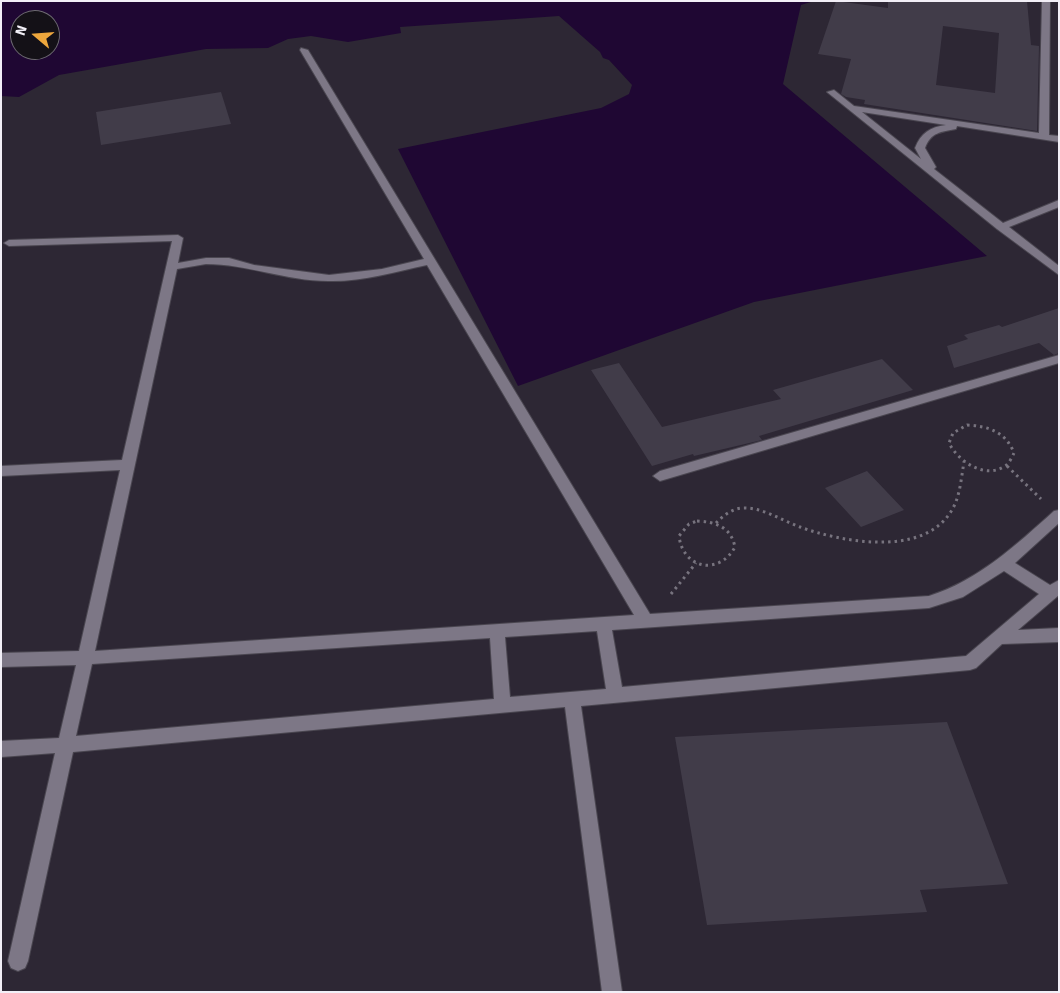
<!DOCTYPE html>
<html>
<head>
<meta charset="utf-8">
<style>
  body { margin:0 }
  #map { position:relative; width:1060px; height:993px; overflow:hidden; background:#2d2734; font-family:Signika,sans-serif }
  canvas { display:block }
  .frame { position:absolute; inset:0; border:2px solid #f2eff7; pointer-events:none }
  .north { position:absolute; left:10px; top:10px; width:50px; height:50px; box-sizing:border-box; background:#141117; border:1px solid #6d6a71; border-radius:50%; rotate:288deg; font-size:14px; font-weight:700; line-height:20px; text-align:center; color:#f2eff7 }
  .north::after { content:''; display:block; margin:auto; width:18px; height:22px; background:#eea73d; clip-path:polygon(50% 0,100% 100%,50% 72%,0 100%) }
</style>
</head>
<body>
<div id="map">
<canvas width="1060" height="993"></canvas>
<div class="frame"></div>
<div class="north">N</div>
</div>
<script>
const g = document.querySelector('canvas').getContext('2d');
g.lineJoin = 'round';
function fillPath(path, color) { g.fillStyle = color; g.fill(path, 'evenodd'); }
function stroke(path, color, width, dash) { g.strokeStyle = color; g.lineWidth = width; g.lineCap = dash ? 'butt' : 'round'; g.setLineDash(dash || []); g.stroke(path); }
fillPath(new Path2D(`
  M1,1H814L801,5L783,84L987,256L754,302L518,386L398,149L601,108L629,94L632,85L609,60L603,58L600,52L559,16L400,27L401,33L348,42L311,36L288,39L268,48L206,49L59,75L19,97L1,96ZM20,20H50V50H20Z`), '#1f0733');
fillPath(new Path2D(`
  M836,1L888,8V1H1027L1031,45L1039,46L1037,131L864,104L865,100L846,97L841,94L851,59L818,54ZM943,26L999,33L995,93L936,85Z
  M221,92L231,124L101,145L96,112Z
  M1059,308V353L1054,355L1039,343L954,368L947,346L968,339L964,335L999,325L1002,327Z
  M882,359L913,390L759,436L762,440L694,456L693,454L652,466L591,370L619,363L662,427L781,399L773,390Z
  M867,471L904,510L861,527L825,488Z
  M947,722L1008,884L920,890L927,912L707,925L675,737Z`), '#413c49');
const service = new Path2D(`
  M1042,1H1050L1049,135L1059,136V142L957,126L956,129C941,132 931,132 925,148L936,167L934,169L1003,223L1059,200V207L1009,227L1059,266V275L997,229L827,92L834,90L854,106L1039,133ZM862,112L946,125C930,127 921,133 915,148L921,159Z
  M301,48L308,50L650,614L929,596C979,580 1016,545 1054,511L1059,510V523L1015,563L1050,585L1059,580V595L1018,630L1059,628V642L1002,644L976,668L970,670L581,706L622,992H602L565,707L73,752L28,961L25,968L18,971L11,968L8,961L55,753L1,757V741L59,738L76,665L1,667V653L79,651L120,470L1,476V466L122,460L172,241L9,246L4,243L9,240L178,235L183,238L178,263L206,258H229L254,265L329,275L382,269L424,259L300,50ZM206,264C247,264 286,281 328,281C361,282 395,272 427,265L634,615L95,651L177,269ZM1004,571L1039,594L966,656L622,687L612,630L929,608L963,597ZM597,631L606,689L510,697L505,637ZM490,638L494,699L76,736L92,664Z
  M1059,355V363L660,481L653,476L660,471Z`);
stroke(service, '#4a4650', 2);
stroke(new Path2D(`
  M967,425C988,426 1006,432 1014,453C1012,457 1009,464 1005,466C985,480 958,461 949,443L953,433Z
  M1007,466L1041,499
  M697,521C716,522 731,527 735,547C719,576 683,569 679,536L689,524Z
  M716,523C723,516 731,509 742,508C762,507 781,520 800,527C841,542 921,557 950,513C960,499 961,479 964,462
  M671,594L696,563`), '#77737e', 3, [2.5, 4]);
fillPath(service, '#7d7786');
</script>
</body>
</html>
